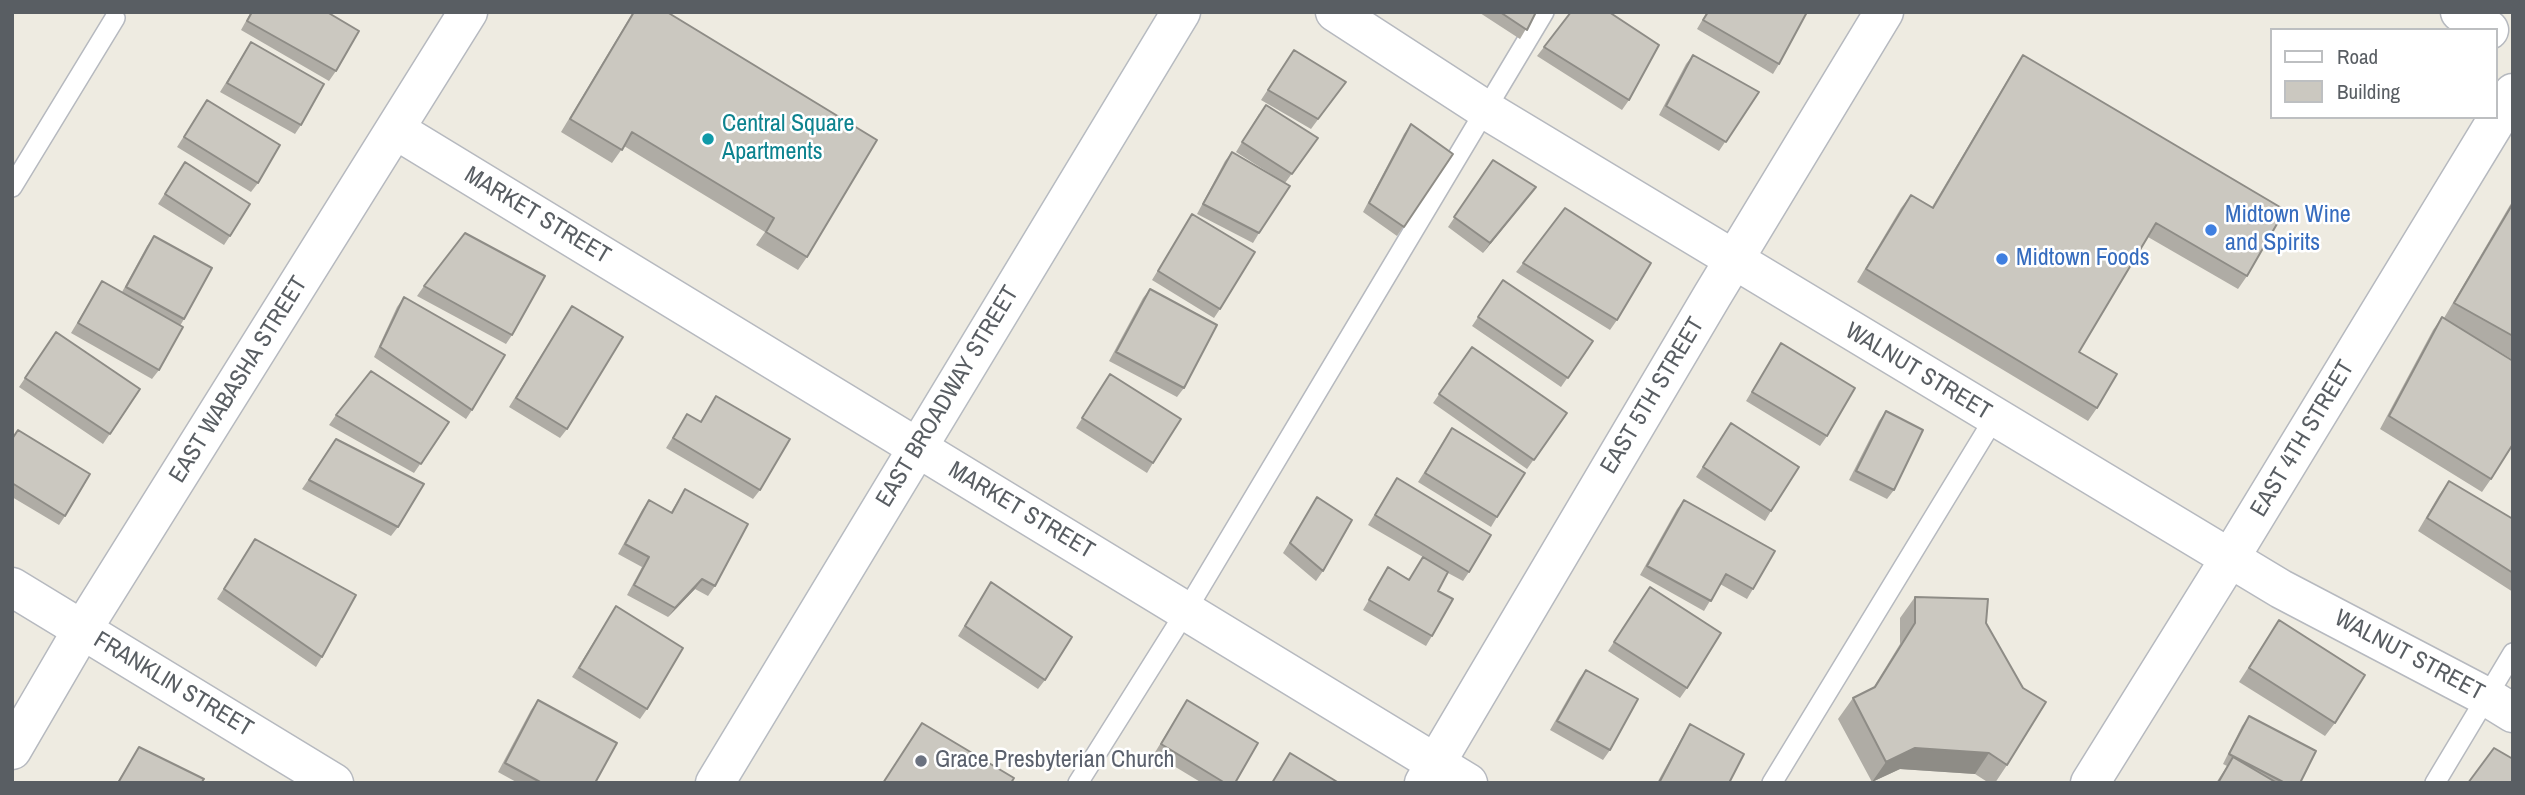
<!DOCTYPE html>
<html>
<head>
<meta charset="utf-8">
<style>
  body { margin:0 }
  #map { position:relative; width:2525px; height:795px; overflow:hidden; background:#eeebe1; font-family:"Archivo Narrow",sans-serif }
  canvas { display:block }
  .frame { position:absolute; inset:0; border:14px solid #595e63; pointer-events:none }
  .legend { position:absolute; left:2270px; top:28px; width:228px; height:91px; box-sizing:border-box; background:#fff; border:2px solid #bdbfc1; margin:0; padding:9px 12px; list-style:none; font-size:21px; color:#595e63 }
  .legend li { display:flex; align-items:center; gap:14px; height:35px }
  .legend b { width:35px; border:2px solid #bdbfc1 }
</style>
</head>
<body>
<div id="map">
<canvas width="2525" height="795"></canvas>
<div class="frame"></div>
<ul class="legend">
<li><b style="height:9px;background:#fff"></b>Road</li>
<li><b style="height:19px;background:#cbc8c0"></b>Building</li>
</ul>
</div>
<script>
const g = document.querySelector('canvas').getContext('2d');
g.lineJoin = 'round';
function stroke(path, color, width, dash) { g.strokeStyle = color; g.lineWidth = width; g.lineCap = dash ? 'butt' : 'round'; g.setLineDash(dash || []); g.stroke(path); }
function fillPath(path, color) { g.fillStyle = color; g.fill(path, 'evenodd'); }
function label(font, color, halo, rows, align = 'center') {
  g.font = font + ' "Archivo Narrow",sans-serif'; g.lineWidth = 5; g.setLineDash([]); g.textBaseline = 'middle'; g.strokeStyle = halo; g.fillStyle = color; for (const [text, x, y, turn = 0] of rows) {
    g.save(); g.translate(x, y); g.rotate((+turn || 0) * Math.PI / 180); g.textAlign = isNaN(turn) ? turn : align; if (halo) g.strokeText(text, 0, 0); g.fillText(text, 0, 0); g.restore();
  }
}
const service = new Path2D(`
  M12,187L115,18
  M1078,783L1186,611L1544,12
  M1772,783L1995,417
  M2435,783L2513,653`);
const minor = new Path2D(`
  M1335,12L1486,110L2281,589L2487,697L2513,713
  M2460,12L2489,30
  M396,130L1468,783
  M12,750L82,630L468,12
  M2090,783L2230,558L2513,93`);
const tertiary = new Path2D(`
  M12,587L334,783
  M1424,783L1712,296L1884,12`);
const secondary = new Path2D(`
  M715,783L1181,12`);
stroke(service, '#b6b9bf', 22);
stroke(minor, '#b6b9bf', 41);
stroke(tertiary, '#b6b9bf', 41);
stroke(secondary, '#b7bbc1', 41);
stroke(service, '#fff', 19);
stroke(minor, '#fff', 38);
stroke(tertiary, '#fff', 38);
stroke(secondary, '#fff', 38);
fillPath(new Path2D(`
  M251,12H327L336,71L329,81L241,30Z
  M633,12H667L807,257L798,270L756,245L765,232L624,146L612,163L561,132Z
  M1481,12H1536L1520,39L1480,13Z
  M1707,12H1807L1779,64L1773,74L1697,29Z
  M251,42L301,125L295,134L220,92Z
  M1544,47L1629,100L1622,110L1537,56Z
  M1294,50L1339,91L1311,129L1261,100Z
  M1693,55L1759,92L1719,151L1659,115L1686,64Z
  M2023,55L2247,276L2238,289L2148,237L2079,352L2097,408L2088,421L1857,282L1901,208L1911,195L1932,207L2014,69Z
  M207,100L258,183L251,192L177,147Z
  M1259,114L1318,138L1285,183L1259,233L1253,243L1197,214L1225,161L1232,152L1277,178L1236,152Z
  M1411,124L1453,154L1397,236L1363,212L1404,134Z
  M1493,160L1536,187L1483,253L1448,227Z
  M185,162L230,236L224,245L158,204Z
  M2513,200V360L2485,343L2491,479L2482,492L2380,429L2433,330L2442,317L2444,318Z
  M1192,214L1220,309L1214,318L1152,280Z
  M154,236L184,319L180,326L159,370L152,379L71,333L102,281L122,292L147,246Z
  M1523,263L1617,320L1610,330L1516,272Z
  M1503,280L1593,341L1561,387L1472,326Z
  M424,286L512,335L506,344L417,296Z
  M1150,289L1184,388L1177,397L1109,361L1143,298Z
  M404,297L472,410L466,419L374,357L397,307Z
  M572,306L567,429L560,438L509,407Z
  M56,332L140,389L103,444L19,387Z
  M1781,343L1827,436L1820,446L1746,401Z
  M1472,347L1567,413L1527,469L1433,403Z
  M1110,374L1153,463L1147,473L1076,428Z
  M716,396L760,490L753,499L666,448L687,414L700,422Z
  M1886,411L1894,490L1887,499L1849,480L1879,421Z
  M336,415L449,422L414,473L329,425Z
  M1731,423L1771,511L1765,521L1696,477Z
  M1452,428L1497,517L1491,527L1418,482Z
  M18,430L65,516L59,525L12,497V438Z
  M336,439L398,527L391,536L302,489Z
  M1397,478L1469,572L1463,581L1448,573L1438,591L1432,636L1426,646L1363,610L1388,567L1409,579L1423,557L1368,525Z
  M2449,481L2513,519V592L2418,531L2439,495Z
  M685,489L715,586L708,596L695,589L668,617L627,595L642,567L618,554L642,510L649,500L671,512Z
  M1317,497L1323,571L1316,581L1283,553Z
  M1684,500L1753,589L1747,599L1720,584L1704,611L1640,575L1677,509Z
  M249,549L322,657L316,667L217,599Z
  M991,582L1045,680L1038,689L958,636Z
  M1643,597L1687,688L1680,698L1608,651Z
  M1915,597L1986,623L2007,765L1995,783H1989L1975,774L1900,769L1872,782L1838,719L1853,698L1873,688L1900,644V618Z
  M616,606L647,709L640,719L572,677Z
  M2279,620L2335,723L2325,736L2239,682Z
  M1586,670L1610,750L1603,760L1550,730L1579,679Z
  M538,700L595,783H518L498,772L531,710Z
  M1187,700L1235,783H1202L1154,754Z
  M2249,716L2300,783H2216L2227,766L2223,764L2242,726Z
  M1690,724L1729,783H1657L1684,734Z
  M139,747L201,783H117Z`), '#afaca5');
fillPath(new Path2D(`
  M1536,187L1529,196L1483,253L1490,243Z
  M702,579L695,589L668,617L675,608Z
  M1915,748L1989,753L1975,774L1900,769L1872,782L1886,762Z`), '#8e8c86');
const building = new Path2D(`
  M252,12H327L359,31L336,71L247,21Z
  M634,12H667L877,140L807,257L766,232L774,218L632,132L622,150L570,119Z
  M1500,12H1536L1527,30Z
  M1571,12H1609L1659,45L1629,100L1544,47Z
  M1708,12H1807L1779,64L1703,20Z
  M251,42L324,84L301,125L227,83Z
  M1294,50L1346,82L1318,119L1268,90Z
  M1693,55L1759,92L1726,142L1666,106Z
  M2023,55L2285,210L2247,276L2156,223L2079,352L2117,374L2097,408L1866,269L1911,195L1933,208Z
  M207,100L280,145L258,183L184,137Z
  M1266,105L1318,138L1292,174L1242,142Z
  M1411,124L1453,154L1404,227L1369,203Z
  M1232,152L1290,186L1259,233L1203,204Z
  M1493,160L1536,187L1490,243L1454,217Z
  M185,162L250,204L230,236L165,194Z
  M2512,205L2513,206V336L2454,303Z
  M1565,208L1651,263L1617,320L1523,263Z
  M1192,214L1255,252L1220,309L1158,271Z
  M465,233L545,276L512,335L424,286Z
  M154,236L212,268L184,319L126,287Z
  M1503,280L1593,341L1568,378L1478,317Z
  M102,281L183,327L159,370L78,323Z
  M1150,289L1217,325L1184,388L1116,352Z
  M404,297L505,355L472,410L380,347Z
  M572,306L623,337L567,429L516,398Z
  M2442,317L2513,361V444L2491,479L2389,416Z
  M56,332L140,389L110,434L25,378Z
  M1781,343L1855,388L1827,436L1752,392Z
  M1472,347L1567,413L1534,460L1439,394Z
  M371,371L449,422L421,464L336,415Z
  M1110,374L1181,419L1153,463L1082,418Z
  M716,396L790,439L760,490L673,438L687,414L701,422Z
  M1886,411L1923,430L1894,490L1856,471Z
  M1731,423L1799,467L1771,511L1703,467Z
  M1452,428L1525,473L1497,517L1425,473Z
  M18,430L90,474L65,516L12,483V439Z
  M336,439L424,484L398,527L309,480Z
  M1397,478L1491,535L1469,572L1375,515Z
  M2449,481L2513,519V573L2427,518Z
  M685,489L748,524L715,586L702,579L675,608L634,585L649,557L625,544L649,500L672,513Z
  M1317,497L1352,520L1323,571L1290,543Z
  M1684,500L1775,551L1753,589L1726,574L1711,601L1647,566Z
  M255,539L356,595L322,657L224,589Z
  M1423,557L1448,572L1438,591L1453,599L1432,636L1369,600L1388,567L1409,580Z
  M991,582L1072,637L1045,680L965,626Z
  M1650,587L1721,633L1687,688L1614,642Z
  M1915,597L1988,599L1986,623L2023,688L2046,702L2007,765L1989,753L1915,748L1886,762L1853,698L1875,687L1915,623Z
  M616,606L683,648L647,709L579,668Z
  M2279,620L2365,675L2335,723L2249,668Z
  M1586,670L1638,699L1610,750L1557,721Z
  M538,700L617,743L595,783H542L505,763Z
  M1187,700L1258,743L1235,783H1225L1161,744Z
  M2249,716L2316,751L2300,783H2285L2229,754Z
  M922,723L1014,778L1011,783H883Z
  M1690,724L1744,754L1729,783H1659Z
  M139,747L204,779L201,783H118Z
  M2494,748L2513,759V783H2468Z
  M1290,753L1339,783H1272Z
  M2233,757L2277,783H2218Z`);
fillPath(building, '#cbc8c0');
stroke(building, '#8e8c86', 2);
for (const [x, y, r, color] of [
  [708,139,7,"#0f9aa8"],
  [2211,230,7,"#3f7fe0"],
  [2002,259,7,"#3f7fe0"],
  [921,761,7,"#6b7280"]
]) { const dot = new Path2D(); dot.arc(x, y, r, 0, 2 * Math.PI); g.fillStyle = color; g.fill(dot); stroke(dot, '#fff', 2.5); }
label('24px', '#0d838f', '#fff', [
  ["Central Square",722,125],
  ["Apartments",722,153]
], 'left');
label('24px', '#595e63', '#fff', [
  ["MARKET STREET",537,216,31],
  ["WALNUT STREET",1918,372,31],
  ["EAST WABASHA STREET",239,380,-58],
  ["EAST 5TH STREET",1653,396,-59],
  ["EAST BROADWAY STREET",948,397,-59],
  ["EAST 4TH STREET",2303,439,-59],
  ["MARKET STREET",1021,511,31],
  ["WALNUT STREET",2409,656,28],
  ["FRANKLIN STREET",173,685,31]
]);
label('24px', '#366cbe', '#fff', [
  ["Midtown Wine",2225,216],
  ["and Spirits",2225,244],
  ["Midtown Foods",2016,259]
], 'left');
label('24px', '#5b616d', '#fff', [
  ["Grace Presbyterian Church",935,761]
], 'left');
</script>
</body>
</html>
